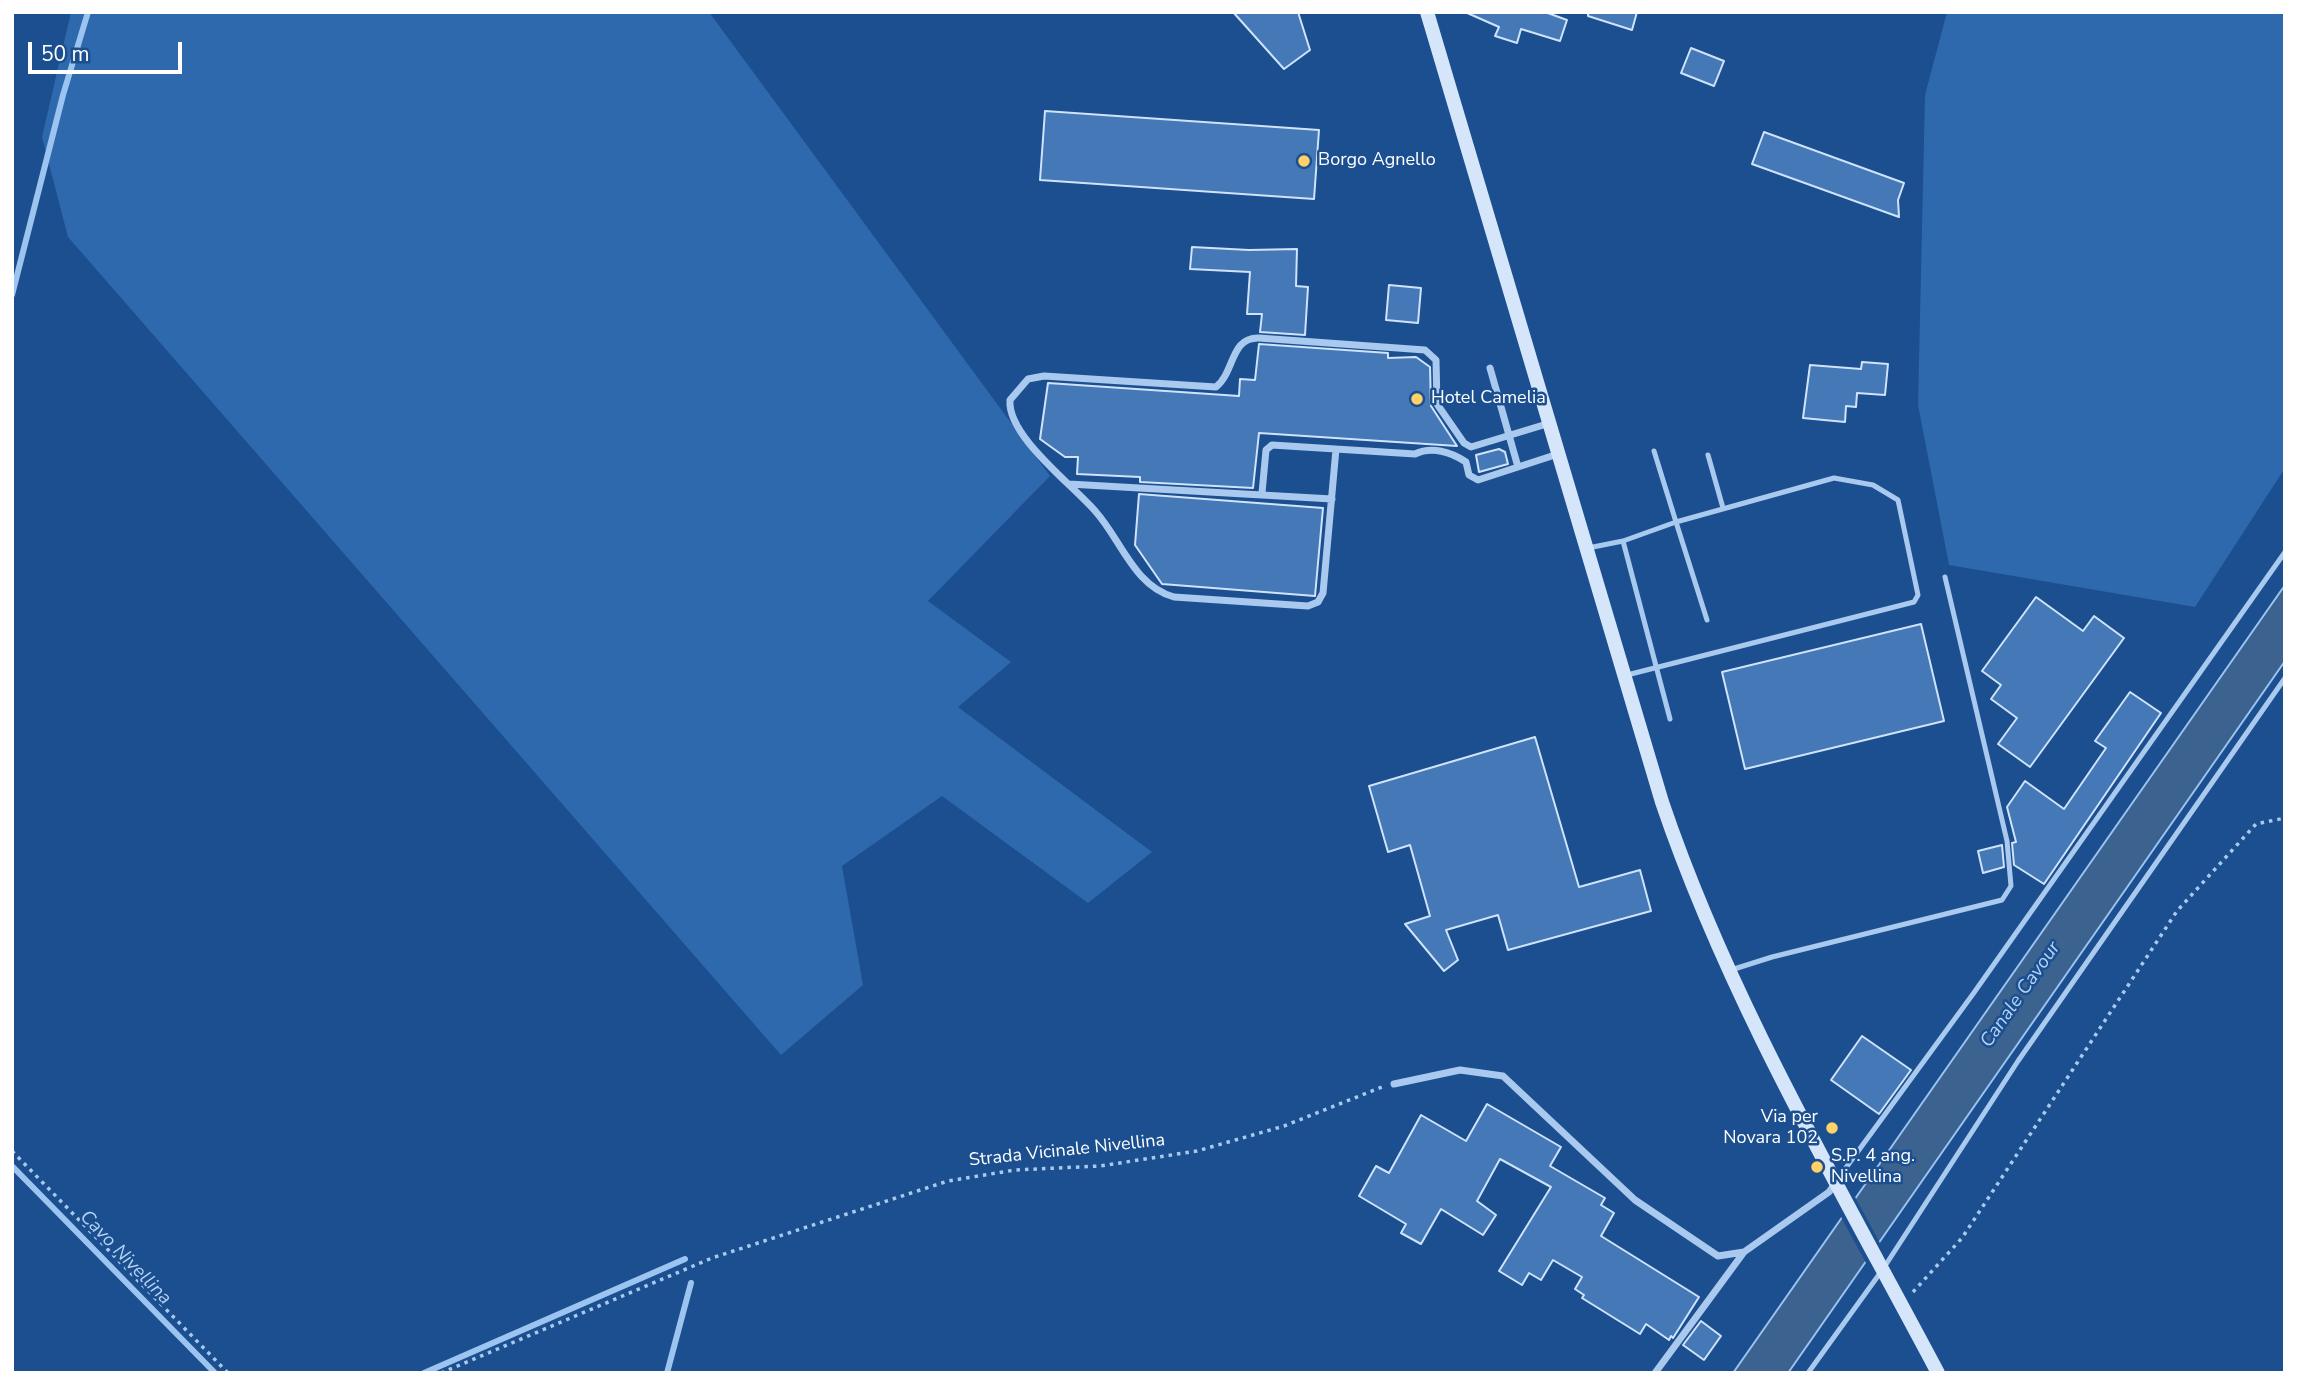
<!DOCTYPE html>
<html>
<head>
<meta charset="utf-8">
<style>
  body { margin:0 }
  #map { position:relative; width:2297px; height:1385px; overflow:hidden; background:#1b4f8f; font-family:"Nunito Sans",sans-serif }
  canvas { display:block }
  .frame { position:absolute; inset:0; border:14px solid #fff; pointer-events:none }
  .scale { position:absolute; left:28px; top:42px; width:154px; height:32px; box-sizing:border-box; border:4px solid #fff; border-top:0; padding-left:9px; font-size:21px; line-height:24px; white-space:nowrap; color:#fff; -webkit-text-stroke:5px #1b4f8f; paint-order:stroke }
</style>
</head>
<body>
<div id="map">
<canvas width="2297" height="1385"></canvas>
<div class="frame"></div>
<div class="scale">50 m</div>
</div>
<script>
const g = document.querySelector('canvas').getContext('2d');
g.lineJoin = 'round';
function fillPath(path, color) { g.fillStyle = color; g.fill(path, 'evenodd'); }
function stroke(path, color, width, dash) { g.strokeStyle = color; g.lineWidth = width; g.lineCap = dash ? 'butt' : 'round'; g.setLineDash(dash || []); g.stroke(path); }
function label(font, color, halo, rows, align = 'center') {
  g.font = font + ' "Nunito Sans",sans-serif'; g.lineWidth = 5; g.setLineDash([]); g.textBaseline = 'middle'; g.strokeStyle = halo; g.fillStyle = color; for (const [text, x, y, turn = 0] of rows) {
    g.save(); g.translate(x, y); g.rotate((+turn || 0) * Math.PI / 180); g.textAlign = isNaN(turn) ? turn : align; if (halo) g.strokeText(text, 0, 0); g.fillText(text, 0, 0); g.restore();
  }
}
fillPath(new Path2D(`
  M71,12H709L1050,476L928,601L1011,662L958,707L1152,852L1088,903L942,796L842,866L863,985L781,1055L68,237L42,137Z
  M1947,12H2285V468L2195,607L1949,565L1918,405L1925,95Z`), '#2e69ad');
const water = new Path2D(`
  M2285,585V661L1788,1373H1733Z`);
fillPath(water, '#3c6290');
stroke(water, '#9cc4f0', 2);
fillPath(new Path2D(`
  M1854,1195L1881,1245L1867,1265L1840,1215Z`), '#1b4f8f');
stroke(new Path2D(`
  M12,295L63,95L88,12
  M12,1166L215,1373
  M424,1373L685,1259
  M667,1373L691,1283`), '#9cc4f0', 6);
const building = new Path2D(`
  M1233,12H1298L1310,50L1284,69Z
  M1465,12H1545L1567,20L1560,41L1521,29L1517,43L1495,36L1499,27Z
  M1588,12H1637L1632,30L1588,16Z
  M1691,48L1724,61L1714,86L1681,73Z
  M1045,111L1319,130L1314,199L1040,180Z
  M1764,132L1904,183L1898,200L1899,217L1752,164Z
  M1192,247L1249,250L1297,249L1296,286L1308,287L1305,335L1260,332L1262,314H1247L1250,272L1190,269Z
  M1389,285L1421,288L1418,323L1386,320Z
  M1259,344L1388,353V358L1416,357L1430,367L1431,406L1457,446L1259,433L1253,488L1140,482V477L1077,474L1078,457H1065L1040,439L1048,383L1239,396L1240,379L1255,380Z
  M1862,362L1888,364L1885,395L1857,393L1856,407L1846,406L1845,422L1803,418L1810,365L1861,369Z
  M1499,449L1505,452L1508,464L1479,472L1476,455Z
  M1139,494L1323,508L1315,596L1162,584L1135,545Z
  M2036,597L2083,631L2094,616L2124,638L2030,767L1998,744L2017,718L1991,699L2001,685L1982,671Z
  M1921,624L1944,721L1745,769L1722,672Z
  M2130,692L2161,713L2044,884L2014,865L2012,843L2016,842L2007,807L2025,781L2064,809L2106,748L2095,741Z
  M1535,737L1579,887L1640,870L1651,911L1508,950L1498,915L1446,930L1458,960L1444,971L1405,924L1430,916L1410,845L1388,852L1369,786Z
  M2002,845L2004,867L1983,873L1978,851Z
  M1862,1036L1911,1070L1879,1114L1831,1080Z
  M1487,1104L1561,1147L1550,1166L1605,1198L1601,1205L1614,1213L1601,1236L1699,1297L1673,1338L1671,1336L1669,1340L1646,1324L1640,1334L1582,1298L1584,1295L1575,1289L1582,1277L1553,1260L1541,1280L1529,1273L1522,1285L1499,1271L1551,1187L1500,1159L1477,1201L1496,1215L1483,1235L1441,1209L1421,1244L1401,1233L1406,1224L1359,1196L1376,1166L1389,1173L1421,1115L1466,1141Z
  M1701,1321L1721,1336L1704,1360L1683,1345Z`);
fillPath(building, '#4478b7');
stroke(building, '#cfe3fa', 2);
stroke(new Path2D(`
  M12,1151L228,1373
  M1913,1292L1962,1238L2177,911L2256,824L2285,818
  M441,1373L712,1258L948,1181L1015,1170L1100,1166L1197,1151L1284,1126L1382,1087`), '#a9c9ee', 3.5, [3.5, 5]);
stroke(new Path2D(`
  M1708,455L1723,508
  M1623,541L1676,522L1654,451
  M1588,548L1623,541L1670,719
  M1627,675L1914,602L1918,595L1898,500L1873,485L1834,478L1676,522L1707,620
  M1731,970L1772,957L2002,900L2011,886L2007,841L1945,577
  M1837,1180L1973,994L2285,552
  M1808,1373L1883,1269L2018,1061L2285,678`), '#a9c9ee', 5);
stroke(new Path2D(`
  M1490,368L1518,467
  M1336,449L1323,593L1318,602L1308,606L1174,597C1134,586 1121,540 1096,512C1073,485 1007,436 1010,400L1028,379L1044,376L1216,387C1235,372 1230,337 1259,338L1425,350L1436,360L1437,404L1464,443L1471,447L1550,423
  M1069,484L1332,499
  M1262,493L1266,450L1272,445L1415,454C1432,446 1451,452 1466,462L1469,475L1478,480L1558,454
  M1394,1084L1460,1070L1503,1076L1635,1200L1718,1256L1744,1252L1829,1192L1837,1181
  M1655,1373L1744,1252`), '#a9c9ee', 7);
stroke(new Path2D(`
  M1427,12L1662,802C1729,1000 1840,1188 1938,1373`), '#d6e6fa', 14);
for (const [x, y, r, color] of [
  [1304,161,7,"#ffd166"],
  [1417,399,7,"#ffd166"],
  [1832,1128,7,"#ffd166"],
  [1817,1167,7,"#ffd166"]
]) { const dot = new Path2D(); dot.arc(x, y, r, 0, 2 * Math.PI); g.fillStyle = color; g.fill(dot); stroke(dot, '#1b4f8f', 2.5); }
label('18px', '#fff', '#1b4f8f', [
  ["Borgo Agnello",1318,161],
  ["Hotel Camelia",1431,399],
  ["Via per",1818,1118,"right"],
  ["Novara 102",1818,1139,"right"],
  ["S.P. 4 ang.",1831,1157],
  ["Nivellina",1831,1178]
], 'left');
label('18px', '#fff', '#1b4f8f', [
  ["Strada Vicinale Nivellina",1067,1151,-6]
]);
label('italic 19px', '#b5d3f5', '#1b4f8f', [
  ["Canale Cavour",2021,995,-55],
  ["Cavo Nivellina",125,1258,46]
]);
</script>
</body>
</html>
